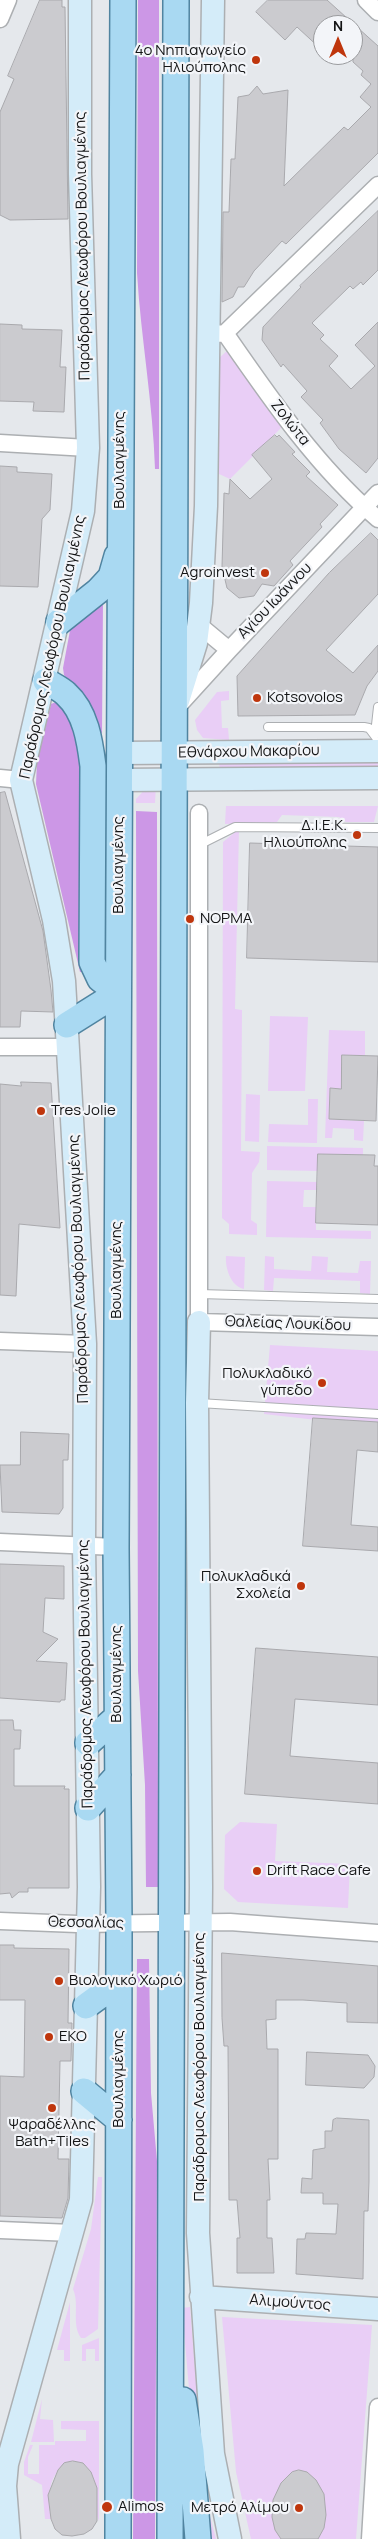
<!DOCTYPE html>
<html>
<head>
<meta charset="utf-8">
<style>
  body { margin:0 }
  #map { position:relative; width:378px; height:2539px; overflow:hidden; background:#e5e8ec; font-family:Manrope,sans-serif }
  canvas { display:block }
  .north { position:absolute; left:313px; top:15px; width:50px; height:50px; box-sizing:border-box; background:#f3f5f9; border:1px solid #9a9b9e; border-radius:50%; rotate:0deg; font-size:14px; font-weight:700; line-height:20px; text-align:center; color:#141516 }
  .north::after { content:''; display:block; margin:auto; width:18px; height:22px; background:#bf360d; clip-path:polygon(50% 0,100% 100%,50% 72%,0 100%) }
</style>
</head>
<body>
<div id="map">
<canvas width="378" height="2539"></canvas>
<div class="north">N</div>
</div>
<script>
const g = document.querySelector('canvas').getContext('2d');
g.lineJoin = 'round';
function fillPath(path, color) { g.fillStyle = color; g.fill(path, 'evenodd'); }
function stroke(path, color, width, dash) { g.strokeStyle = color; g.lineWidth = width; g.lineCap = dash ? 'butt' : 'round'; g.setLineDash(dash || []); g.stroke(path); }
function label(font, color, halo, rows, align = 'center') {
  g.font = font + ' Manrope,sans-serif'; g.lineWidth = 4.5; g.setLineDash([]); g.textBaseline = 'middle'; g.strokeStyle = halo; g.fillStyle = color; for (const [text, x, y, turn = 0] of rows) {
    g.save(); g.translate(x, y); g.rotate((+turn || 0) * Math.PI / 180); g.textAlign = isNaN(turn) ? turn : align; if (halo) g.strokeText(text, 0, 0); g.fillText(text, 0, 0); g.restore();
  }
}
fillPath(new Path2D(`
  M229,349L282,427L230,479L219,474L218,359Z
  M229,691V700L221,701L222,728H228L229,740L203,738L197,730L195,720L217,692Z
  M378,760V770H220L219,762Z
  M152,782L156,785L155,803H136V799Z
  M226,806H378L374,822H346L339,817L282,815L277,822L225,824Z
  M239,829L235,1009L242,1010L241,1151L260,1152L259,1162L252,1173L251,1220L257,1224V1235L229,1234V1224L222,1218L223,842Z
  M270,1016L308,1017L305,1091H268Z
  M329,1030L365,1031V1055H342L341,1089L330,1088L329,1119L364,1121L363,1141L354,1140V1129L333,1128L332,1138H325Z
  M246,1094L260,1095L259,1142L245,1141Z
  M308,1099H318L317,1143L268,1142L269,1124L308,1125Z
  M267,1146L363,1148V1155L318,1154V1171L267,1170Z
  M267,1181L317,1182V1190H304L303,1207H316V1230L371,1231V1239L266,1237Z
  M226,1256L245,1257L244,1289C231,1286 225,1269 226,1256Z
  M265,1256L274,1257V1269L311,1271L312,1256L328,1257L327,1272L358,1273L360,1261H371L370,1294L360,1293V1281L274,1278L273,1291L264,1290Z
  M270,1345L378,1351V1427L264,1414Z
  M240,1822L277,1824L275,1861L350,1864L348,1908L238,1902L224,1889L225,1835Z
  M98,2177H102L98,2329L85,2338H81C71,2324 80,2305 73,2289L91,2229Z
  M70,2302V2361H64V2350H57Z
  M190,2307L205,2497L216,2539H202L182,2308Z
  M222,2317L372,2325L356,2539H251L236,2472Z
  M99,2338V2361H95V2349H86V2361H82V2345Z
  M42,2399L40,2419L53,2420L54,2442H31Z
  M61,2421H99V2521C93,2507 100,2488 91,2473C78,2450 56,2465 51,2485C48,2497 49,2508 51,2519H45L42,2485L24,2475V2462L30,2445H33L28,2457V2474H39V2445H55V2441H86V2430L61,2429Z`), '#e9cef6');
fillPath(new Path2D(`
  M138,0H159V469H155C153,403 141,339 137,273Z
  M103,600L102,734L82,696L64,675L63,668L71,625Z
  M56,702L68,711L82,750L85,972H80L36,784L37,762L51,704Z
  M136,811L157,812L158,1887H146L145,1785L138,1671Z
  M137,1959H149L151,2093L157,2161L155,2539H133Z`), '#cc97e6');
const building = new Path2D(`
  M40,0H62V7H65L68,219L10,220L0,215V112L14,79L8,76Z
  M268,0H327L378,46V153L286,244L282,241L254,271L244,287H238L233,297L222,302L223,212H229L231,159H235L238,97L249,95L257,86L263,94L288,90L284,186L344,127L348,130L371,107L360,97L371,84L361,75L363,71L353,62V25H323V51L297,27L285,40L256,12Z
  M378,211V270L363,285L361,282L353,289L350,286L312,323L324,335L320,339L338,356L329,366L351,389L375,366L355,345L378,322V458L366,473L339,449L320,423L323,420L301,397L307,391L283,364L281,367L262,340L263,327L301,287L300,286Z
  M0,324L22,325V329L62,330L60,367H66L64,412L33,411L34,402L0,401Z
  M275,435L277,437L279,435L295,452L292,454L310,472L306,476L338,505L320,524L322,527L290,561L293,565L274,586L262,584L254,596L239,598L227,588L222,567L224,493L229,494L230,479L250,499L272,479L252,455Z
  M0,466L17,467V472L52,474L50,510L42,519L38,587L0,586Z
  M371,533L378,540V594L326,650L353,673L378,645V671L367,686L355,715L238,716L237,676L329,573Z
  M5,792L43,931L51,990L53,1012L21,1011L20,1027H0V793Z
  M250,843L378,847V962L247,958Z
  M342,1055L378,1056L376,1121L329,1119L330,1088L341,1089Z
  M21,1082L51,1083L60,1228L19,1224L16,1296L0,1295V1084L21,1086Z
  M318,1154L375,1155L374,1166H378V1225L316,1223Z
  M313,1418L378,1422V1452L357,1450L351,1525L378,1527V1551L303,1546Z
  M21,1432L69,1434L68,1460H63V1508L59,1514L2,1512L0,1465H20Z
  M0,1564L64,1566V1599L45,1598L43,1632L58,1639L36,1661L67,1663L65,1700H61L60,1702L0,1698Z
  M256,1648L378,1657V1705L295,1699L290,1756L378,1763V1804L245,1794Z
  M0,1720H13L14,1730H21L20,1749H14V1786H65L64,1789H69V1888H28V1892H19L12,1898L10,1893L0,1894Z
  M0,1945H14V1948L69,1949L68,2023H72L71,2061H60L58,2159H69L68,2198L62,2218L0,2216V2076L24,2077L25,2000H0Z
  M222,1953L378,1966V2023L347,2022V2003L303,2000H276V2019L266,2020L267,2049H278V2159H268L270,2200H267V2238H272L274,2273H237V2238H240L237,2200H229L228,2046H224L222,2018Z
  M307,2052L368,2055L375,2066L374,2077L364,2088L306,2085Z
  M337,2118L369,2120V2181L368,2211H364L363,2279L296,2274L297,2239H305L306,2233L336,2234L338,2204H323V2193H301L302,2178L312,2179L313,2150L325,2148V2131H332L333,2120Z
  M73,2461L83,2463L91,2472L97,2488V2521L92,2529L84,2534L72,2536L62,2535L55,2529L51,2519L48,2495L58,2470L64,2463Z
  M299,2470L307,2472L316,2480L324,2494L326,2515L324,2528L318,2539H281L275,2530L272,2517L273,2500L281,2483L292,2472Z`);
fillPath(building, '#cbcbcf');
stroke(building, '#a9a9ad', 1);
const lane = new Path2D(`
  M268,727H364L369,728L378,740
  M375,734L378,707
  M199,845L235,827L378,828
  M199,1294L378,1299
  M199,1403L378,1414`);
const street = new Path2D(`
  M366,0L378,12
  M0,19L8,0
  M225,333L378,185
  M207,335L225,333C270,398 317,467 378,519
  M0,443L88,448
  M199,625L229,650
  M179,705L229,650L378,493
  M0,778L21,780
  M199,813V1322L378,1327
  M0,1047H69
  M0,1341L85,1344
  M0,1542L116,1547
  M0,1921L77,1924L230,1922L378,1933
  M0,2230L72,2233
  M370,2539L378,2407`);
const secondary = new Path2D(`
  M178,701L196,643L201,603L206,506L213,0
  M119,753L378,751
  M119,780L378,778
  M199,1322L197,1403L201,1887L198,2233L213,2454L230,2539
  M201,2297L378,2309
  M9,2539L5,2486L7,2464L81,2200L89,1887L84,1546L85,1344L64,981L54,920L21,780L83,511L88,448L80,174V0`);
const primary = new Path2D(`
  M59,622L98,591L111,577L117,556
  M46,681C52,685 61,689 66,694C86,712 90,742 93,766L92,962L100,979L118,993L67,1025
  M88,1743L117,1717
  M88,1808L118,1775
  M86,2006L119,1982
  M84,2091L119,2120
  M183,2400L191,2451L198,2539
  M118,2539L119,1924L116,1547L123,0
  M170,2539L176,0`);
stroke(lane, '#acafb2', 10);
stroke(street, '#acafb2', 19);
stroke(secondary, '#acafb2', 25);
stroke(primary, '#5084a0', 28);
stroke(lane, '#fff', 8);
stroke(street, '#fff', 16);
stroke(secondary, '#d4ecf9', 22);
stroke(primary, '#a9d9f2', 25);
for (const [x, y, r, color] of [
  [256,60,5,"#bf360d"],
  [265,573,5,"#bf360d"],
  [257,698,5,"#bf360d"],
  [357,835,5,"#bf360d"],
  [190,919,5,"#bf360d"],
  [41,1111,5,"#bf360d"],
  [322,1383,5,"#bf360d"],
  [301,1586,5,"#bf360d"],
  [257,1871,5,"#bf360d"],
  [59,1981,5,"#bf360d"],
  [49,2037,5,"#bf360d"],
  [52,2108,5,"#bf360d"],
  [107,2507,6,"#bf360d"],
  [299,2508,5,"#bf360d"]
]) { const dot = new Path2D(); dot.arc(x, y, r, 0, 2 * Math.PI); g.fillStyle = color; g.fill(dot); stroke(dot, '#f3f5f9', 2); }
label('15px', '#141516', '#f3f5f9', [
  ["4ο Νηπιαγωγείο",246,51,"right"],
  ["Ηλιούπολης",246,68,"right"],
  ["Agroinvest",255,573,"right"],
  ["Kotsovolos",267,698],
  ["Δ.Ι.Ε.Κ.",347,826,"right"],
  ["Ηλιούπολης",347,843,"right"],
  ["ΝΟΡΜΑ",200,919],
  ["Tres Jolie",51,1111],
  ["Πολυκλαδικό",312,1374,"right"],
  ["γύπεδο",312,1391,"right"],
  ["Πολυκλαδικά",291,1577,"right"],
  ["Σχολεία",291,1594,"right"],
  ["Drift Race Cafe",267,1871],
  ["Βιολογικό Χωριό",69,1981],
  ["EKO",59,2037],
  ["Ψαραδέλλης",52,2125,"center"],
  ["Bath+Tiles",52,2142,"center"],
  ["Alimos",118,2507],
  ["Μετρό Αλίμου",289,2508,"right"]
], 'left');
label('15px', '#141516', '#f3f5f9', [
  ["Παράδρομος Λεωφόρου Βουλιαγμένης",83,246,-91],
  ["Ζολώτα",290,423,52],
  ["Βουλιαγμένης",120,460,-90],
  ["Αγίου Ιωάννου",275,601,-46],
  ["Παράδρομος Λεωφόρου Βουλιαγμένης",53,647,-78],
  ["Εθνάρχου Μακαρίου",249,752,-1],
  ["Βουλιαγμένης",119,865,-90],
  ["Παράδρομος Λεωφόρου Βουλιαγμένης",79,1269,-92],
  ["Βουλιαγμένης",117,1270,-90],
  ["Θαλείας Λουκίδου",288,1324,2],
  ["Παράδρομος Λεωφόρου Βουλιαγμένης",86,1674,-91],
  ["Βουλιαγμένης",117,1674,-90],
  ["Θεσσαλίας",86,1923,1],
  ["Παράδρομος Λεωφόρου Βουλιαγμένης",200,2067,-90],
  ["Βουλιαγμένης",119,2079,-90],
  ["Αλιμούντος",290,2303,4]
]);
</script>
</body>
</html>
